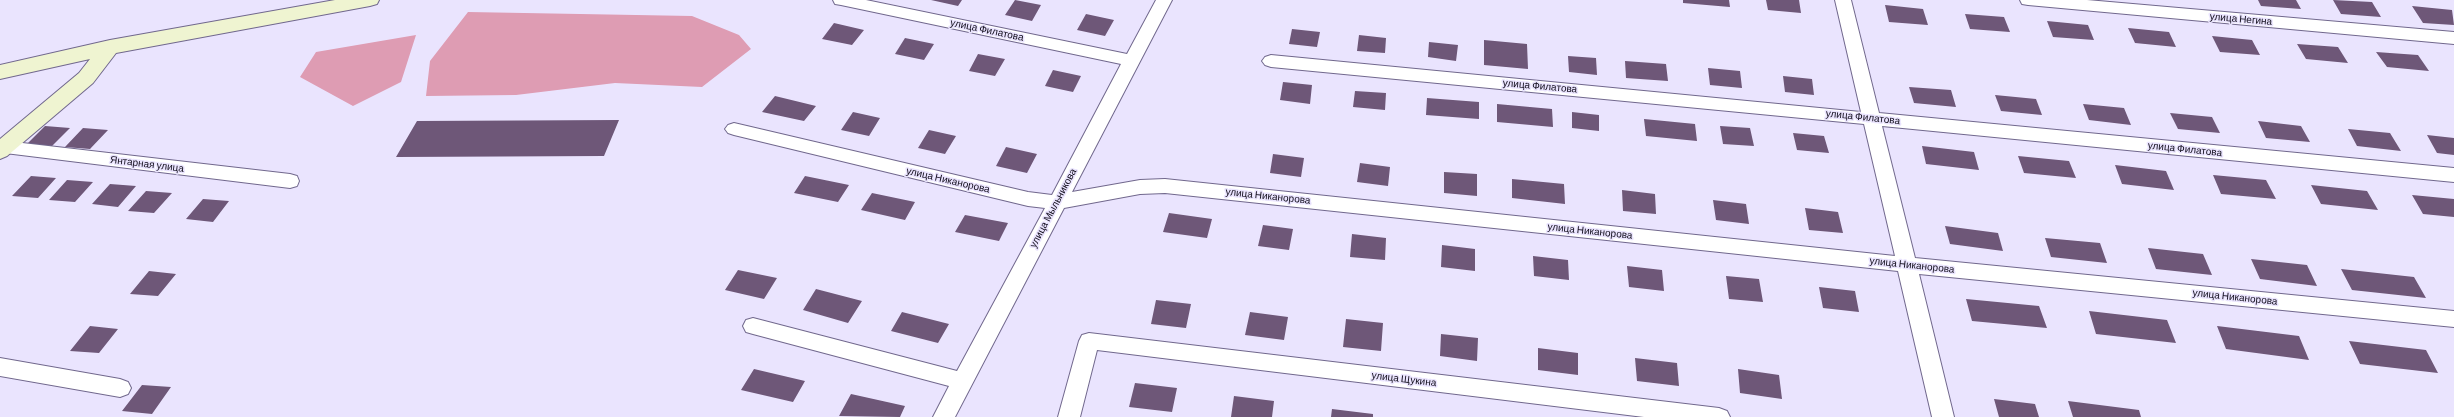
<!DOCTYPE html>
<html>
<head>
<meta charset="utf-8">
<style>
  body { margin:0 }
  canvas { display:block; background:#eae4fe }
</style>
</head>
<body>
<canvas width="2454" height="417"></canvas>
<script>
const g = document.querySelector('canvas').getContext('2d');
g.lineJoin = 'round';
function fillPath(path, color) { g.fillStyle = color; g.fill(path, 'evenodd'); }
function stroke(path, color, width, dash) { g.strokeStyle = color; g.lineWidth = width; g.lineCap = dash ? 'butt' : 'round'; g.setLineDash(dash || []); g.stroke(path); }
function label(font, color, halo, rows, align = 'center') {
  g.font = font + ' Barlow,sans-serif'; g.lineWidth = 3; g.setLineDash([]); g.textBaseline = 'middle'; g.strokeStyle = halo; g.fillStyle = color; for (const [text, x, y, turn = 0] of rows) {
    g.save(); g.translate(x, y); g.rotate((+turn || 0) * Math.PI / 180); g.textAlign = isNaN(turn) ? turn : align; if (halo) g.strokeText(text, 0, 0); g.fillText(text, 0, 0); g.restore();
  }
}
fillPath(new Path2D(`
  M468,12L692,16L739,35L751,49L702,87L615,83L516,95L426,96L430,61Z
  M416,35L401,82L353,106L300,77L316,52Z`), '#de9cb3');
fillPath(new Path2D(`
  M931,0H962L958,6Z
  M1015,0L1041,5L1032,21L1005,15Z
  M1683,0H1729L1730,7L1683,3Z
  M1766,0H1799L1801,13L1768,10Z
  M2258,0H2296L2301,9L2261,6Z
  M2333,0L2372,2L2381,17L2341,14Z
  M1885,5L1923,9L1928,25L1889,22Z
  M2412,6L2452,10L2454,25L2423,23Z
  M1086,14L1114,20L1105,36L1077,30Z
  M1965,14L2004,17L2010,32L1970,29Z
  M2047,21L2088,25L2094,40L2053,37Z
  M834,23L864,30L852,45L822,39Z
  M2128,28L2169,32L2176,47L2135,43Z
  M1292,29L1320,32L1317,47L1289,44Z
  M1359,35L1386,38L1385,53L1357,51Z
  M2212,36L2252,40L2260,55L2220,52Z
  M905,38L934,44L924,60L895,54Z
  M1484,40L1527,44L1528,69L1484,65Z
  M1429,42L1458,45L1456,61L1428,57Z
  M2297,44L2338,47L2348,63L2306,59Z
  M2376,52L2418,55L2429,71L2387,67Z
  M978,54L1005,59L995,76L969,71Z
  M1568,56L1596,58L1597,75L1569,72Z
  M1625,61L1666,64L1668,81L1626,78Z
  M1708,68L1740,71L1742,88L1710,85Z
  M1053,70L1081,76L1073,92L1045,86Z
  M1783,76L1812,79L1814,95L1785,92Z
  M1283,82L1312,85L1310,104L1280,100Z
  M1909,87L1951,90L1956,107L1914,103Z
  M1355,91L1386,93L1385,110L1353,107Z
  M1995,95L2036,99L2042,115L2001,111Z
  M775,96L816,106L804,121L762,112Z
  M1427,98L1479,102V119L1426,115Z
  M1497,104L1552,109L1553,127L1497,122Z
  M2083,104L2124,108L2131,125L2089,120Z
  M853,112L880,118L869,136L841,130Z
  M1572,112L1599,115V131L1572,128Z
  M2170,113L2212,117L2220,133L2178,129Z
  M1644,119L1695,124L1697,141L1646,136Z
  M619,120L604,156L396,157L417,121Z
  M2258,121L2301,126L2310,142L2266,138Z
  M45,126L70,128L52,146L27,144Z
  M1720,126L1750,128L1754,146L1723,144Z
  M83,128L108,130L90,149L65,147Z
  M2348,129L2390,133L2401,151L2357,146Z
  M929,130L956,136L945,154L918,148Z
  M1793,133L1824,136L1829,153L1797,150Z
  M2427,135L2454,138V155L2437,153Z
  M1922,146L1974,152L1979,170L1926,164Z
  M1006,147L1037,154L1027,173L996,166Z
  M1273,154L1304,158L1301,177L1270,173Z
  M2018,156L2069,161L2076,178L2024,173Z
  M1360,163L1390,167L1388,186L1357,182Z
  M2115,165L2166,171L2174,190L2122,184Z
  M1444,172L1477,174V196L1444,193Z
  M2213,175L2266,180L2276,199L2221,194Z
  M31,176L56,178L38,198L12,196Z
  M805,176L849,185L838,202L794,193Z
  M1512,179L1564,184L1565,204L1512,198Z
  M67,180L93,182L75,202L49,200Z
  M110,184L136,186L118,207L92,204Z
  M2311,185L2367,191L2378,210L2321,204Z
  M1622,190L1655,194L1656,214L1623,211Z
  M146,191L172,193L154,213L128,211Z
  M872,193L915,202L905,220L861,210Z
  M2412,195L2454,199V217L2423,214Z
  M203,199L229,201L213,222L186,219Z
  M1713,200L1746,204L1749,224L1716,220Z
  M1805,208L1838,212L1843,233L1809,230Z
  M1169,213L1212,219L1207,238L1163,232Z
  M965,215L1008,223L999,241L955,232Z
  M1263,225L1293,229L1289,250L1258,246Z
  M1945,226L1998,233L2003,251L1950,244Z
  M1352,234L1386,238L1385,260L1350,257Z
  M2045,238L2100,243L2107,263L2051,257Z
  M1442,245L1475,249V271L1441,267Z
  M2148,248L2203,254L2212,275L2156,269Z
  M1533,256L1568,260L1569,280L1534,276Z
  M2251,259L2307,265L2317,286L2260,279Z
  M1627,266L1662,270L1664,291L1629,287Z
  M2341,269L2414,277L2426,298L2352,290Z
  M738,270L777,278L764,299L725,290Z
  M149,271L176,274L158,296L130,294Z
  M1726,276L1759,279L1763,302L1729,299Z
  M1819,287L1855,291L1859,312L1823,308Z
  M816,289L862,301L848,323L803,310Z
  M1966,299L2039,306L2047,328L1972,321Z
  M1156,300L1191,304L1186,328L1151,324Z
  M2089,311L2167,320L2176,343L2096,334Z
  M902,312L949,324L938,343L891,331Z
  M1250,312L1288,317L1284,340L1245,335Z
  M1346,319L1383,323L1381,351L1343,347Z
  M90,326L118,329L99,353L70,351Z
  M2217,326L2299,336L2309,360L2226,349Z
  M1441,334L1478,338L1477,361L1440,356Z
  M2349,341L2426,350L2438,373L2360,364Z
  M1538,348L1578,353V375L1538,370Z
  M1635,358L1677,363L1679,386L1637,381Z
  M754,369L805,381L793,402L741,390Z
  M1738,369L1779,375L1782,399L1740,393Z
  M1135,383L1177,388L1172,412L1129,407Z
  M142,385L171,387L152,414L122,411Z
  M851,394L905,406L900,417L839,416Z
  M1234,396L1274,401L1272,417H1231Z
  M1994,399L2035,404L2039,417H1999Z
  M2068,401L2139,410L2141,417H2073Z
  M1332,409L1373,414V417H1331Z`), '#6e5778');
const street = new Path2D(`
  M833,0H866L1127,54L1156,0H1172L1072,192L1140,180L1165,179L1895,256L1864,124L1271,67L1265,65L1262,61L1265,57L1271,55L1861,112L1835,0H1851L1879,113L2454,168V182L1882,126L1915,258L2454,311V327L1919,274L1954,417H1932L1898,271L1165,193L1140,194L1064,208L955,417H933L949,386L753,334L746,332L743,326L746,320L753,318L957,371L1045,208L1028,206L734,135L728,133L725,129L728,125L734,123L1028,192L1052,195L1121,64L841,5L835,4Z
  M2020,0H2087L2454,32V44L2028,5L2022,4Z
  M5,141L290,174L297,176L299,181L297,186L290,188L5,153L0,152V142Z
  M1089,333L1719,408L1727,411L1730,417H1644L1097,350L1080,417H1058L1079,341L1082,335Z
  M0,358L120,379L128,382L131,388L128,394L120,397L0,376Z`);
const secondary = new Path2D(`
  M335,0H379L377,4L370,6L116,53L93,83L7,156L0,159V139L79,73L90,59L0,79V65L110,40Z`);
stroke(street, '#71688d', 2);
stroke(secondary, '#71688d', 2);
fillPath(street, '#fff');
fillPath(secondary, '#eff4d1');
label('10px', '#110d1b', '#eae4fe', [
  ["улица Негина",2241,19,5],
  ["улица Филатова",987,30,12],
  ["улица Филатова",1540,86,5],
  ["улица Филатова",1863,117,6],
  ["улица Филатова",2185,149,6],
  ["Янтарная улица",147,164,7],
  ["улица Никанорова",948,180,13],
  ["улица Никанорова",1268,196,6],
  ["улица Мыльникова",1053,208,-62],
  ["улица Никанорова",1590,231,6],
  ["улица Никанорова",1912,265,6],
  ["улица Никанорова",2235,297,6],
  ["улица Щукина",1404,379,7]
]);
</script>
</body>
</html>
